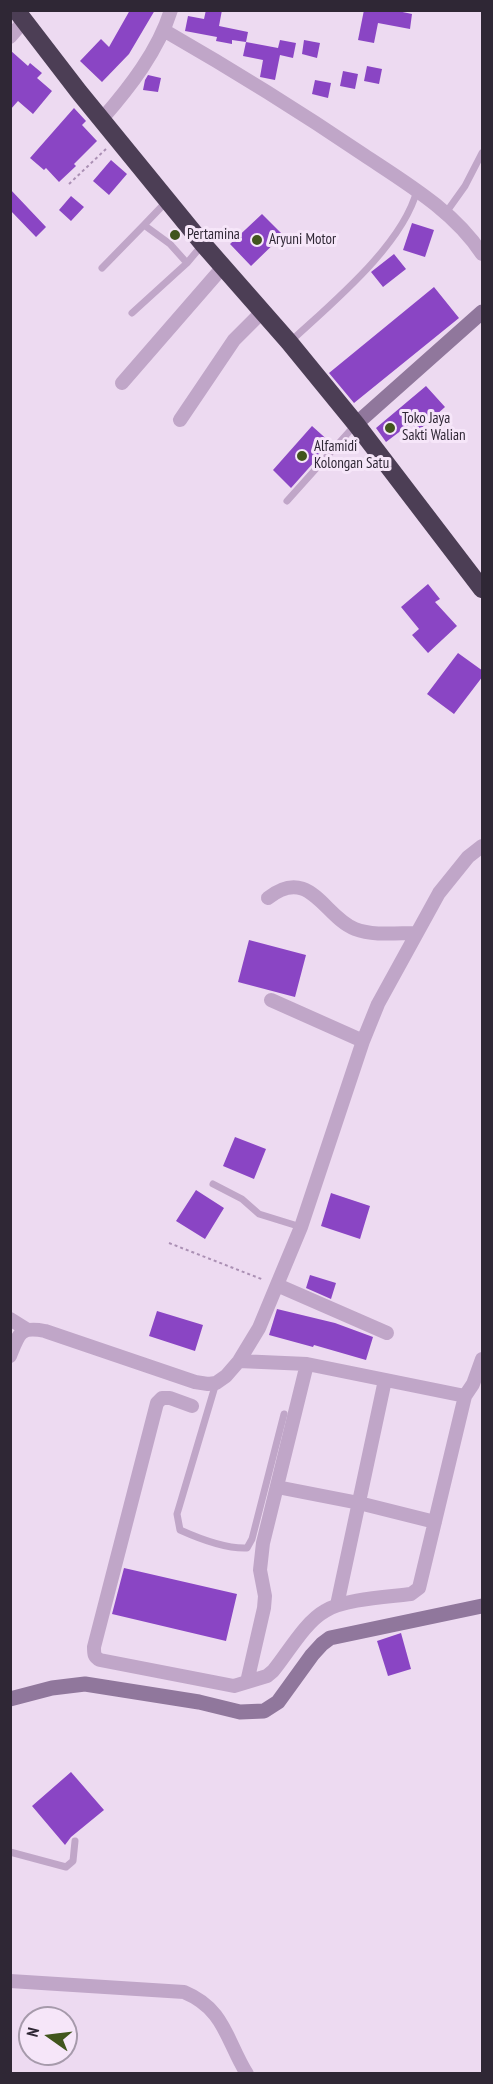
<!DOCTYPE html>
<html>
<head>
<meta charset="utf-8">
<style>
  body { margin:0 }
  #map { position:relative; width:493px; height:2084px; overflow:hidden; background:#eddaf1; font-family:"PT Sans Narrow",sans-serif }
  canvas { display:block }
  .frame { position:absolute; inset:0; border:12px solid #2f2735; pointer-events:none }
  .north { position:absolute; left:18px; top:2006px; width:60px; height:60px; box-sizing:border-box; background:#f6e6f9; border:2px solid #a69aab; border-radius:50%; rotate:284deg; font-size:16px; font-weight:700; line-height:24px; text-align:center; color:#2f2735 }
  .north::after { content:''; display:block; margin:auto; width:21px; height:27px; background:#41551d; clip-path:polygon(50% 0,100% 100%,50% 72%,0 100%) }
</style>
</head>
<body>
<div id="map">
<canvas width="493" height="2084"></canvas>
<div class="frame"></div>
<div class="north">N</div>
</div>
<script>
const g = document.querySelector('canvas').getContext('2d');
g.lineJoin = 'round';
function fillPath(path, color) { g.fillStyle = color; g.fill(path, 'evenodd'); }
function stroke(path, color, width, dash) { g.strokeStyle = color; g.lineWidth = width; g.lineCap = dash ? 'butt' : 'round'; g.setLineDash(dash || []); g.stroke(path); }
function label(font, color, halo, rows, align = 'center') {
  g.font = font + ' "PT Sans Narrow",sans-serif'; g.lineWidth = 6; g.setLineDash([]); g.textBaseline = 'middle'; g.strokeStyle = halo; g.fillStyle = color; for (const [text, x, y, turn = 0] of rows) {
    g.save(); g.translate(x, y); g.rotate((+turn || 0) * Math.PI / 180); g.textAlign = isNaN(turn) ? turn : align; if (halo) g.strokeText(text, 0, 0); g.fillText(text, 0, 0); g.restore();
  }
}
fillPath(new Path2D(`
  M130,10H155L129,54L102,82L80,61L101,39L109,47Z
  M206,10H222L219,26L248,32L246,42L232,40V44L216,41L217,37L185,31L188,16L204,19Z
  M364,10H393L412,14L410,29L378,23L374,43L358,40Z
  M280,40L296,43L293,58L280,55L275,80L260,77L263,60L243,56L246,42L278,48Z
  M304,40L320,43L317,58L302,54Z
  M10,50L28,66L30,63L42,73L37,78L52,91L33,114L18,101L10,110Z
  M367,66L382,69L379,84L364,81Z
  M343,71L358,74L355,89L340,86Z
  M148,75L161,78L158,92L143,90L145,80Z
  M315,80L331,83L328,98L312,94Z
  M74,108L86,121L82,125L97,141L74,164L76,166L59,182L46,168L44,170L30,158Z
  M111,160L127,174L109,195L93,181Z
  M10,189L46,227L36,237L10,210Z
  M71,196L84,207L71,221L59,210Z
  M262,214L283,235L251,266L230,244Z
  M412,223L434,230L425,257L403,250Z
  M394,254L406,269L383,287L371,272Z
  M434,287L459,318L354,403L329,373Z
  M426,386L445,407L418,431L411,423L386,442L376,428Z
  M312,426L331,443L291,488L273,470Z
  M428,584L440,599L435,602L457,626L428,653L412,635L419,629L401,607Z
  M458,653L483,671V676L454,714L427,694Z
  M249,940L306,955L295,997L238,982Z
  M235,1137L266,1149L254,1179L223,1166Z
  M196,1190L224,1208L205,1239L176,1221Z
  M331,1193L370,1206L360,1239L321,1226Z
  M310,1275L336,1283L331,1299L306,1288Z
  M277,1309L335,1323L373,1337L366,1360L314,1345L313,1347L269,1335Z
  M157,1311L203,1325L195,1351L149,1336Z
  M124,1568L237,1594L226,1641L112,1614Z
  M401,1633L411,1669L388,1676L377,1641Z
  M71,1772L104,1810L71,1837L65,1845L32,1806Z`), '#8a45c4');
stroke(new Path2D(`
  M69,184L106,149
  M169,1243L264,1280`), '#ab90b4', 2, [3, 3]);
stroke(new Path2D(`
  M166,202L144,225L170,244L187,263L203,244
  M445,214L465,186L482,153
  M102,268L144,225
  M132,313L187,263
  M291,341C332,303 403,245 417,190
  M287,501L356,424
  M213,1184L242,1199L259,1214L301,1227
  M216,1383L177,1514L180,1530C200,1539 225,1549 247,1548L252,1539L284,1414
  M10,1852L66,1867L73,1861L75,1841`), '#c0a6c8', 7);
stroke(new Path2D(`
  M165,31C233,70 299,111 364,155C406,183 454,211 482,254
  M10,37L24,21
  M102,119C130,87 158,51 171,10
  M122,383L222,268
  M180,420L234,340L262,312
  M268,898C310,865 324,917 355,929C373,936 397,933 416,933
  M271,1000L363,1041
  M277,1285L387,1333
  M10,1319L26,1329
  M10,1356C19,1333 20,1326 45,1331L195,1382L208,1384L216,1383L226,1376L239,1361L259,1328L301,1227L363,1041L378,1004L439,893L468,857L482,846
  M239,1361L307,1364L465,1396
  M192,1406L170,1398H162L157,1403L94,1647C94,1654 94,1657 100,1660L234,1686L267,1676L273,1671C288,1653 305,1622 325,1611C344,1599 388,1597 411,1594L419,1588L465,1396L473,1384L482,1359
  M277,1487L359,1503L435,1522
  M337,1605L385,1380
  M247,1682L264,1608L265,1596L260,1570L263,1543L307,1364
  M10,1981L184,1992C225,2009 226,2040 247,2074`), '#c0a6c8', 14);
stroke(new Path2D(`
  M356,424L482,312
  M10,1699L52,1688L85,1684L199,1702L240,1712L264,1711L278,1702L312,1655L322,1644L330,1638L482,1606`), '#90779c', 15);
stroke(new Path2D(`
  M16,10L79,92L203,244L289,342L356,424L482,589`), '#4c3e55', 18);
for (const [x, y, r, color] of [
  [175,235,6,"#41551d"],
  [257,240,6,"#41551d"],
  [390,428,6,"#41551d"],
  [302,456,6,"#41551d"]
]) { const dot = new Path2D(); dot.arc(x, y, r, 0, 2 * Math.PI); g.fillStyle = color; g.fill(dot); stroke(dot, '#f6e6f9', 2); }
label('15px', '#2f2735', '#f6e6f9', [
  ["Pertamina",187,235],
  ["Aryuni Motor",269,240],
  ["Toko Jaya",402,419],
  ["Sakti Walian",402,436],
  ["Alfamidi",314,447],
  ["Kolongan Satu",314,464]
], 'left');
</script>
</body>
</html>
